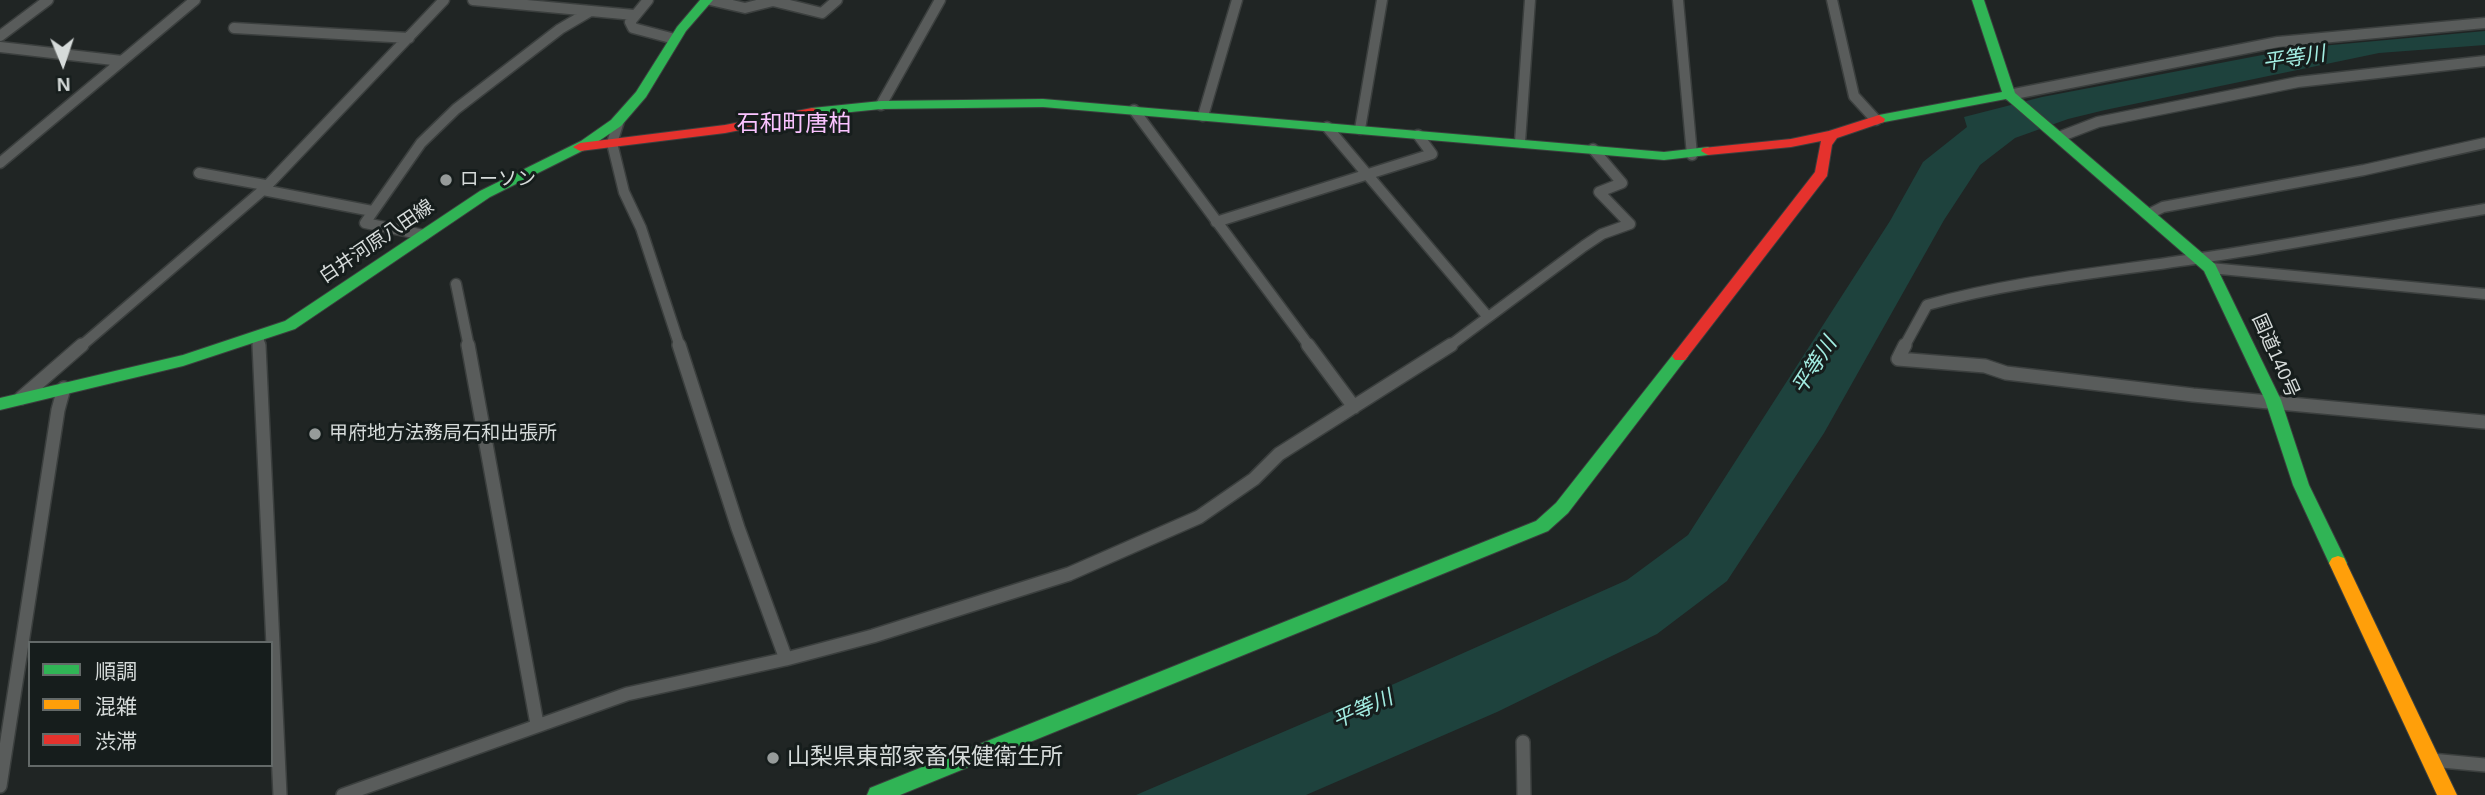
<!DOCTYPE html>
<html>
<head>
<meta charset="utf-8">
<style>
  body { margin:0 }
  #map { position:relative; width:2485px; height:795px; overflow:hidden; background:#202524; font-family:Arial,"Noto Sans JP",sans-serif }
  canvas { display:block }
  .legend { position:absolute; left:28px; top:641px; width:245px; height:126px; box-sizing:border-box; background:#161d1c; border:2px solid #636968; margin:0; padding:9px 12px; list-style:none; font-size:21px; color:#d6dbda }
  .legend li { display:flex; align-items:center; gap:14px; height:35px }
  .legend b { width:35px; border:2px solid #636968 }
  .north { position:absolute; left:28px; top:28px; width:70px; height:70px; -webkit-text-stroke:5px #161d1c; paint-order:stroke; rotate:178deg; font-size:19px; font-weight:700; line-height:28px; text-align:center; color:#d6dbda }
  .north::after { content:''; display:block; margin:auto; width:24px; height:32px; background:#d6dbda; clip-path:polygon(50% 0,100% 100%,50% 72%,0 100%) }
</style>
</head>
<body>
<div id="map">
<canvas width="2485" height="795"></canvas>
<ul class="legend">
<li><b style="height:9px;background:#30b455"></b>順調</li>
<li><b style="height:9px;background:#ff9f0a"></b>混雑</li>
<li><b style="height:9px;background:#e5322d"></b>渋滞</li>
</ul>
<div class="north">N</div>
</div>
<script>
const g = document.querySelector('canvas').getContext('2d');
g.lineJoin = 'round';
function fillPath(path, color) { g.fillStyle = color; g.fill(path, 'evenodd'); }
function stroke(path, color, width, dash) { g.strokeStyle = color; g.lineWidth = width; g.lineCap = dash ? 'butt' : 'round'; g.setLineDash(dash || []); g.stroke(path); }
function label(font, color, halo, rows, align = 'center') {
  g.font = font + ' Arial,"Noto Sans JP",sans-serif'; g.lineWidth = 6; g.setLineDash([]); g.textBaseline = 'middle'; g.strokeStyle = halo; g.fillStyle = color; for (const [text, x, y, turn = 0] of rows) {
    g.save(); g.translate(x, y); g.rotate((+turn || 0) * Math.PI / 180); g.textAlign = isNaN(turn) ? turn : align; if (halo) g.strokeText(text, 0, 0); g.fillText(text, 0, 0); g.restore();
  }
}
fillPath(new Path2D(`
  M2485,31V45L2379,53L2105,110L2068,119L2015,138L1980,165L1944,220L1824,433L1727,581L1657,634L1497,712L1306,795H1136L1367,696L1627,580L1688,535L1890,221L1923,162L1967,127L1964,117L2042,97L2299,48Z`), '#1e423d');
const streetFar1 = new Path2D(`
  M473,0L634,15
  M648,0L630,22L633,28L671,38
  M710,0L745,8L773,1L822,13L837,0
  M1678,0L1692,155
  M1832,0L1854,96L1876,120
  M234,28L409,38
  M0,36L48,0
  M0,47L122,61
  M2009,95L2278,42L2485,23
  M881,105L940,0
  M1134,110L1310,347
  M1203,116L1237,0
  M619,121L612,143L624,192L641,228L680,347
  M1327,127L1488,317
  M1360,129L1382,0
  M2059,137L2098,122L2298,82L2485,61
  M1520,142L1530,0
  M0,163L195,0
  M199,173L265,185
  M263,190L372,211
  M2149,214L2163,207L2364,170L2485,143
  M1216,222L1432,154L1418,135
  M424,235L365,223L421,143L456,109L560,29L589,12
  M2210,268L2485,294
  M456,284L469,347
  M259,339V347
  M80,347L263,190L444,0
  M1448,347L1584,246L1602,234L1630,224L1599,192L1622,183L1593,149
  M1904,347L1927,305C2016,280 2109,272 2201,258C2296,244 2390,225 2485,209`);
const street = new Path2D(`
  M259,345L280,795
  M468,345L537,724
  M679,345L738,528L786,659
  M1308,345L1354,407
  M1905,345L1898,359L1985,366L2006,373L2193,395L2485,422
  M21,398L82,345
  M1523,742L1524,795
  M2431,760L2485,765
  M0,786L58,410L64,388
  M343,795L627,694L786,659L873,636L1069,574L1199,517L1254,479L1279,454L1451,345`);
const fast = new Path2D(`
  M700,0H713L686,31L646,97L621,126L590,147L490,197L295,329L183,366L0,410V398L183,355L285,321L480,191L581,141L611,120L636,92L677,27Z
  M1972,0H1984L2015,93L2215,264L2281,400L2309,485L2347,563L2344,568L2338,570L2332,568L2329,563L2293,485L2265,400L2204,271L2006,99L1879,123L1873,119L1879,115L2002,92Z
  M1043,99L1664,152L1708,147L1715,151L1708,155L1664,160L1043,107L881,109L812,116L806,112L812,108L881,101Z
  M1680,350L1688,356L1685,360L1568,513L1548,531L900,795H867L870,788L1536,521L1556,503L1675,352Z`);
const slow = new Path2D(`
  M2338,556L2344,558L2457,795H2437L2329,563L2332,558Z`);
const jam = new Path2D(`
  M812,108L817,109V115L725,133L580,151L573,147L580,143L725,125Z
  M1879,115L1885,119L1884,122L1837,138L1832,145L1827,176L1685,360H1675L1672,356L1675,352L1815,172L1821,141L1791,147L1708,155L1701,151L1703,148L1791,139L1829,131Z`);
stroke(streetFar1, '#3b3f3e', 13);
stroke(street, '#3b3f3e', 16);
stroke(fast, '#3b3f3e', 2);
stroke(slow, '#3b3f3e', 2);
stroke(jam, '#3b3f3e', 2);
stroke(streetFar1, '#595c5b', 10);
stroke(street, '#595c5b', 13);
fillPath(fast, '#30b455');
fillPath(slow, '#ff9f0a');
fillPath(jam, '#e5322d');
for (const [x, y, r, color] of [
  [446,180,7,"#969b9a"],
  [315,434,7,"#969b9a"],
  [773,758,7,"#969b9a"]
]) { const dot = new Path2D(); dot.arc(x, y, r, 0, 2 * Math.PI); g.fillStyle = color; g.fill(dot); stroke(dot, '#161d1c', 2.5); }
label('19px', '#d6dbda', '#161d1c', [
  ["ローソン",460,180],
  ["甲府地方法務局石和出張所",329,434]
], 'left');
label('19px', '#d6dbda', '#161d1c', [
  ["白井河原八田線",377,242,-34],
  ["国道140号",2275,356,66]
]);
label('italic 21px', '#a2ece1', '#161d1c', [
  ["平等川",2294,59,-9],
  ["平等川",1815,366,-57],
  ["平等川",1363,710,-24]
]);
label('23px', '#fac3ff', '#161d1c', [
  ["石和町唐柏",794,125]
]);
label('23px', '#d6dbda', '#161d1c', [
  ["山梨県東部家畜保健衛生所",787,758]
], 'left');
</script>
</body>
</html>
